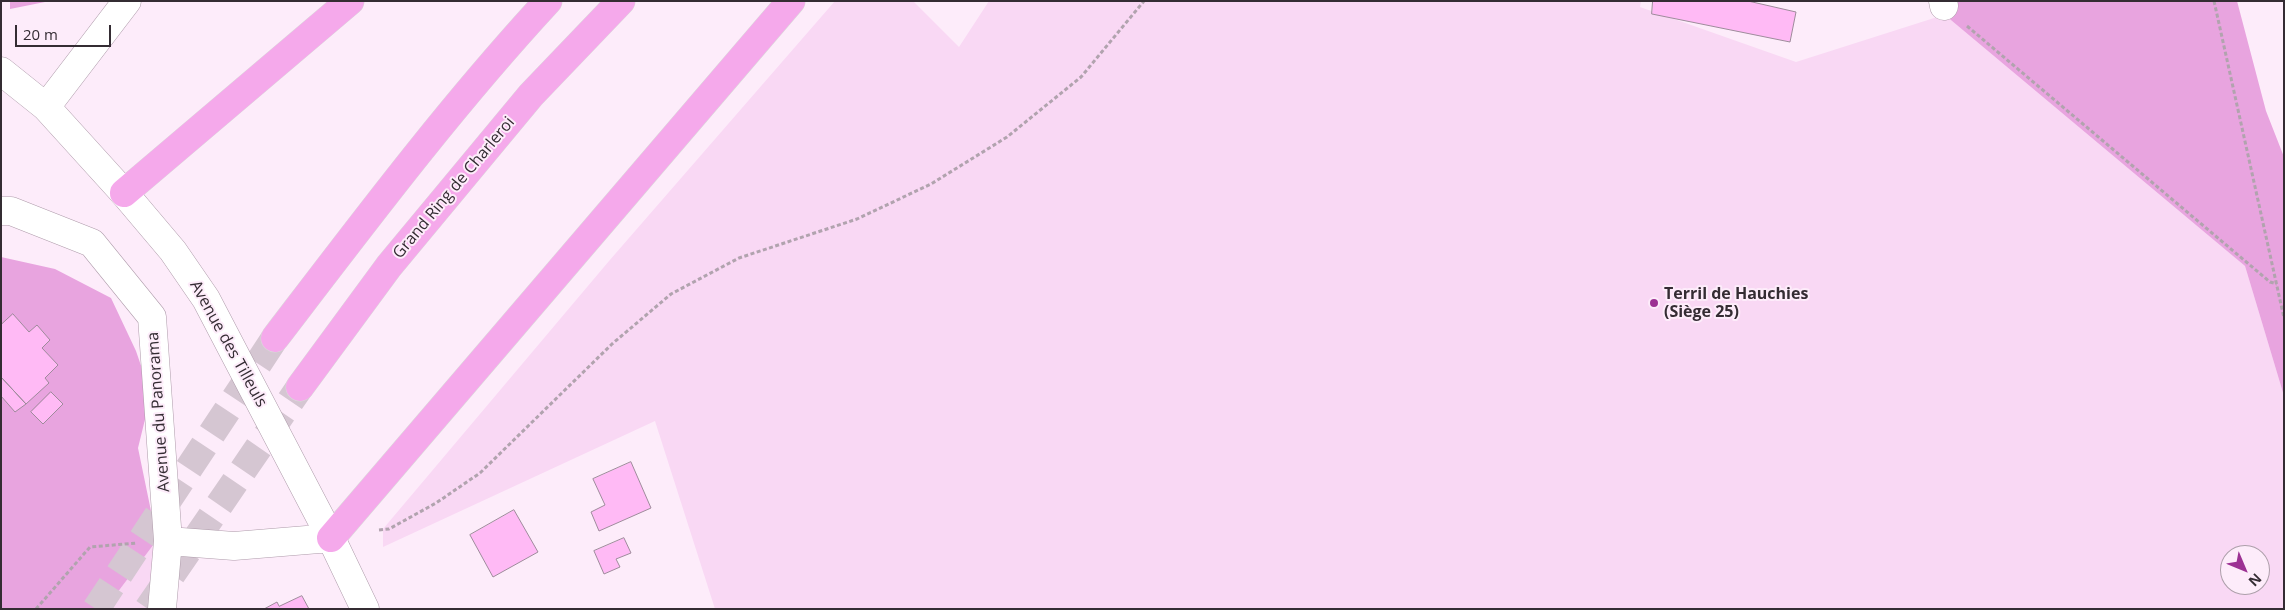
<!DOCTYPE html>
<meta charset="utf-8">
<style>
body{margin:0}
#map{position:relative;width:2285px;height:610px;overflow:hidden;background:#fdecfa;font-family:"Open Sans",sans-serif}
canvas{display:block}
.frame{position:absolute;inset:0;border:2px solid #342c33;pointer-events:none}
.north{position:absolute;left:2220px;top:545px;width:50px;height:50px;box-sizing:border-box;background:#fdecfa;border:1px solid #ad9faa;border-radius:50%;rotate:135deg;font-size:14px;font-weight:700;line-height:20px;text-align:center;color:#342c33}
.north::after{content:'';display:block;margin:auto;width:18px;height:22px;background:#9c3193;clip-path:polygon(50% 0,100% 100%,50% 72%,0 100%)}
.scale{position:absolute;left:15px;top:25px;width:96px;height:22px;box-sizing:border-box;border:2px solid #342c33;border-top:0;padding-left:6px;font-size:15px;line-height:18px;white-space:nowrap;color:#342c33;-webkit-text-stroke:4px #fdecfa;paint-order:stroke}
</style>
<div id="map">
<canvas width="2285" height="610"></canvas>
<div class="frame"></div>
<div class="north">N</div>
<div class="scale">20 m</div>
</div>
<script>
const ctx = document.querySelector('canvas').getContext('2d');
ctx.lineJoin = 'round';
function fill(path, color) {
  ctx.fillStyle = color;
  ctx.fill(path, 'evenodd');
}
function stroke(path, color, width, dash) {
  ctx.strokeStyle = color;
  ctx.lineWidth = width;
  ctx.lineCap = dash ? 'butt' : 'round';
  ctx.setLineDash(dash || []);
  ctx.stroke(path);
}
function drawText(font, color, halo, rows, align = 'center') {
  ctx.font = font + ' "Open Sans",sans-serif';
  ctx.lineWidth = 4;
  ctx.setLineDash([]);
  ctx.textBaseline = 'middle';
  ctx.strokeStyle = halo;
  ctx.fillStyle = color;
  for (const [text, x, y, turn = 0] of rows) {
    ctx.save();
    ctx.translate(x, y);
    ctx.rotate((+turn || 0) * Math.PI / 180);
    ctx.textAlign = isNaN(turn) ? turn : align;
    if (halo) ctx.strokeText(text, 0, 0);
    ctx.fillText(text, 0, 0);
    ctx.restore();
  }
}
const green = new Path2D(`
 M835,1H913L959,47L989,1H1641L1640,7L1796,62L1953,12L2245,266L2284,396V609H715L655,421L383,547V529L609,261ZM2230,555H2260V585H2230Z
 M157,540L147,609H105Z`);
const forest = new Path2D(`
 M10,1H50L10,9Z
 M1957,1H2237L2266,111L2284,157V396L2245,266L1945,15Z
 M1,257L55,269L111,298L136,351L151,395L138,448L157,540L105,609H1Z`);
const building = new Path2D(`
 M1653,1H1748L1796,12L1790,42L1652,14Z
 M13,314L29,332L37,325L50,340L42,348L58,365L45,378L49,383L26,404L1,377V325Z
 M1,377L26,404L15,412L1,396Z
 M51,392L63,404L43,424L31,412Z
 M631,462L651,508L599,531L591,512L605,505L593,479Z
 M514,510L538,552L493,577L470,535Z
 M624,538L631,553L616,559L620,567L604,574L594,551Z
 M302,596L309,609H264L277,602L279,606Z`);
const highwayTunnel = new Path2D(`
 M96,609L275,338
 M148,609L300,387`);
const path = new Path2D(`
 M2214,1L2284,318
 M1967,26L2270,282L2277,284
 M379,530L389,529L436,503L480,473L612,344L671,294L739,258L857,219L931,184L1007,137L1081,77L1144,1
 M36,609L90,547L137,543`);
const street = new Path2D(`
 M1943,1L1944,6
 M1,71L46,107L124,193L173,251L206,299L331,538L365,609
 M46,107L127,1
 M1,211H11L92,243L152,317L168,541L162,609
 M168,541L234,546L331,538`);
const highway = new Path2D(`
 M124,193L350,1
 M275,338C363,223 450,107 548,1
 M300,387L389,266L531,95L621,1
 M331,538L791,1`);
const markers = [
 [1654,303,5,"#9c3193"]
];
const streetNames = [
 ["Grand Ring de Charleroi",454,188,-50],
 ["Avenue des Tilleuls",228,344,61],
 ["Avenue du Panorama",159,412,-94]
];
const poiNames = [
 ["Terril de Hauchies",1664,294],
 ["(Siège 25)",1664,312]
];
fill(green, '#f9d8f4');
fill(forest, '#e8a4df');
fill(building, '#ffbaf5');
stroke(building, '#9e8b9b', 1);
stroke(highwayTunnel, '#d5c6d2', 28, [28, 14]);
stroke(street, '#ae9baa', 29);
stroke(highway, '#dad9da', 29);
stroke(path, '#b1a3ae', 3, [4, 2.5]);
stroke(street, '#fff', 28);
stroke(highway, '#f5a9eb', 28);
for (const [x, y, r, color] of markers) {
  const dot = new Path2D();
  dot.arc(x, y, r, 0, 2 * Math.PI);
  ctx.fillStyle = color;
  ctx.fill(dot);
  stroke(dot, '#fdecfa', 2);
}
drawText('16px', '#342c33', '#fdecfa', streetNames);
drawText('bold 16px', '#342c33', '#fdecfa', poiNames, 'left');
</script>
